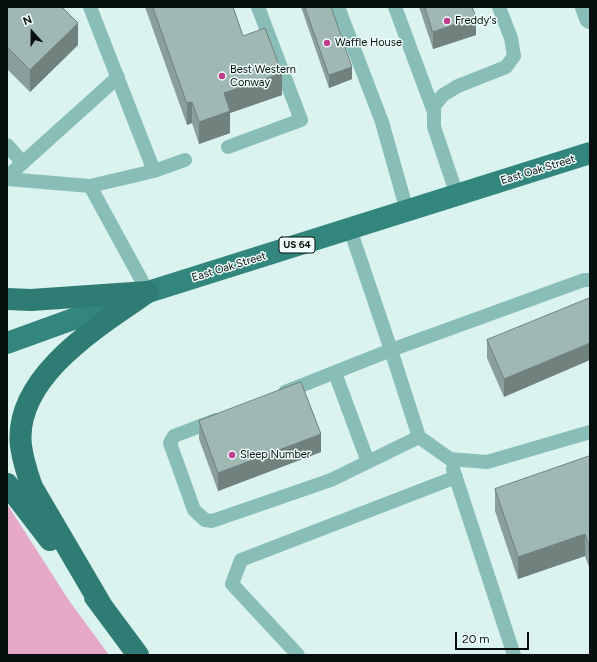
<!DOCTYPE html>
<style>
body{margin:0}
#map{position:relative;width:597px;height:662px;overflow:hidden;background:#daf3ef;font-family:Figtree,sans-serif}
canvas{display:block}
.frame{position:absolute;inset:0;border:8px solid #070f0e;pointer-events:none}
.north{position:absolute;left:12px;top:12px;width:40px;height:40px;-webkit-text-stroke:3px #effefb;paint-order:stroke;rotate:339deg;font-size:11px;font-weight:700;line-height:16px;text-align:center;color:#070f0e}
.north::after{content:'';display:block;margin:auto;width:14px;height:18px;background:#070f0e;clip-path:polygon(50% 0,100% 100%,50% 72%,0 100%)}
.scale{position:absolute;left:455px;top:632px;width:74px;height:18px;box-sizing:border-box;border:2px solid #070f0e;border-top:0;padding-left:5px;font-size:12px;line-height:14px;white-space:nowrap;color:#070f0e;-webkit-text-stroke:3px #effefb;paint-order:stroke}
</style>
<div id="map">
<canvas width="597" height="662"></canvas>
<div class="frame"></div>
<div class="north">N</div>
<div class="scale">20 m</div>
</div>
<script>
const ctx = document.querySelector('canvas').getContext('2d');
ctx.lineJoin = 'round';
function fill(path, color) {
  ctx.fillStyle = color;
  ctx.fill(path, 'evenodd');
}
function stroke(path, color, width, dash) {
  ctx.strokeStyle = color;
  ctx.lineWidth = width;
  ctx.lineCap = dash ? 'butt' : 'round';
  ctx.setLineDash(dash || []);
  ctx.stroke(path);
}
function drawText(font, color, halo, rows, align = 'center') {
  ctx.font = font + ' Figtree,sans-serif';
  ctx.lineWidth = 3;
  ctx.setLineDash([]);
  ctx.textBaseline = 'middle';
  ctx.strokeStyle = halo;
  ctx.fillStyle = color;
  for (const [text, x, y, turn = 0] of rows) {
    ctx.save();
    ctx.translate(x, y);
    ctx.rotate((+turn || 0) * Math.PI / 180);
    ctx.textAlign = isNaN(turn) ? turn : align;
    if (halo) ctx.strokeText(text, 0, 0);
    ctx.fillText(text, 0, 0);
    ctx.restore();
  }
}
const green = new Path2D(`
 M7,504L70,602L109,655H7Z`);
const service = new Path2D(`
 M90,7L154,171L90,186L148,292
 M338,7L382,122L407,211
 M395,7L434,112
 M7,145L23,163
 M228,147L301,120L258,7
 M154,171L185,160
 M7,177L118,77
 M7,179L90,186
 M457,195L434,127V106L443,95L458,86L506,67L514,56L511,38L499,7
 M590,280H584L391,350L419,437L450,459L487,462L590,432
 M335,373L368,462
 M285,392L391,350L350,229
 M216,420L174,436L170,443L194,510L205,520L212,521L331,480L419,437
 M453,469L514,655
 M298,655L232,584L241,560L456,477`);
const tertiary = new Path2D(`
 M586,7L590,18`);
const trunk = new Path2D(`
 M7,343L148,292L590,153`);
const motorway = new Path2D(`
 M7,299L31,300L147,292
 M7,484L50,540
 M95,597L138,655
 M103,608L32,487C27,473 23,460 21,446C13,377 100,325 148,292`);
const wall = new Path2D(`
 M7,7L78,45L30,92L7,69Z
 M145,7H233L243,36L282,95L230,113V133L199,144L192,123L187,125Z
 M301,7H331L352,79L329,88Z
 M419,7H472L476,35L433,49Z
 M590,298L504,397L487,358V340Z
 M199,421L321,452L218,491L199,439Z
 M590,456V570L585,556L518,579L495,511V489Z`);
const shadedWall = new Path2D(`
 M476,17V35L433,49V32Z
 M78,23V45L30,92V70Z
 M352,67V79L329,88V75Z
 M282,73V95L230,113V133L199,144V122L224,93Z
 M192,102V123L187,125V103Z
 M590,343V360L504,397V379Z
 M321,434V452L218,491V473Z
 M585,534V556L518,579V557Z`);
const building = new Path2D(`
 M7,7H62L78,23L30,70L7,47Z
 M153,7H233L243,36L265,28L282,73L224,93L230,111L199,122L192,102L187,103Z
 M305,7H331L352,67L329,75Z
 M425,7H472L476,17L433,32Z
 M590,298V343L504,379L487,340Z
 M301,382L321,434L218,473L199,421Z
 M590,456V548L585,534L518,557L495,489Z`);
const markers = [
 [447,21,4,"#bd3e8a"],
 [327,43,4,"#bd3e8a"],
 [222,76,4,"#bd3e8a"],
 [232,455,4,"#bd3e8a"]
];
const shields = [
 [297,245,36]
];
const shieldNames = [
 ["US 64",297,245]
];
const poiNames = [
 ["Freddy's",455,21],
 ["Waffle House",335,43],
 ["Best Western",230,70],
 ["Conway",230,83],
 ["Sleep Number",240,455]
];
const streetNames = [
 ["East Oak Street",538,170,-17],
 ["East Oak Street",229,267,-17]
];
fill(green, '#e5a8c7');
stroke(service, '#88beb7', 14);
stroke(tertiary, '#88beb7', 22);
stroke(trunk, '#32867e', 22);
stroke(motorway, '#2f7c74', 22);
fill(wall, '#8a9e9b');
fill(shadedWall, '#70817e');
fill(building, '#a0b8b4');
stroke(building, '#70817e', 1);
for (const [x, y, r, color] of markers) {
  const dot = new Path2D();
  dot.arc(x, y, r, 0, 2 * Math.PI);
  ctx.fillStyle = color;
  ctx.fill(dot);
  stroke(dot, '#effefb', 1.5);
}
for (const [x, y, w] of shields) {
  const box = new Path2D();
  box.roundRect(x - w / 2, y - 8, w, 16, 3);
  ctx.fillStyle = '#effefb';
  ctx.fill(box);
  stroke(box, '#070f0e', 1);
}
drawText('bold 10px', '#070f0e', null, shieldNames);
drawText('11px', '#070f0e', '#effefb', poiNames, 'left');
drawText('11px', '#070f0e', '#effefb', streetNames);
</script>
